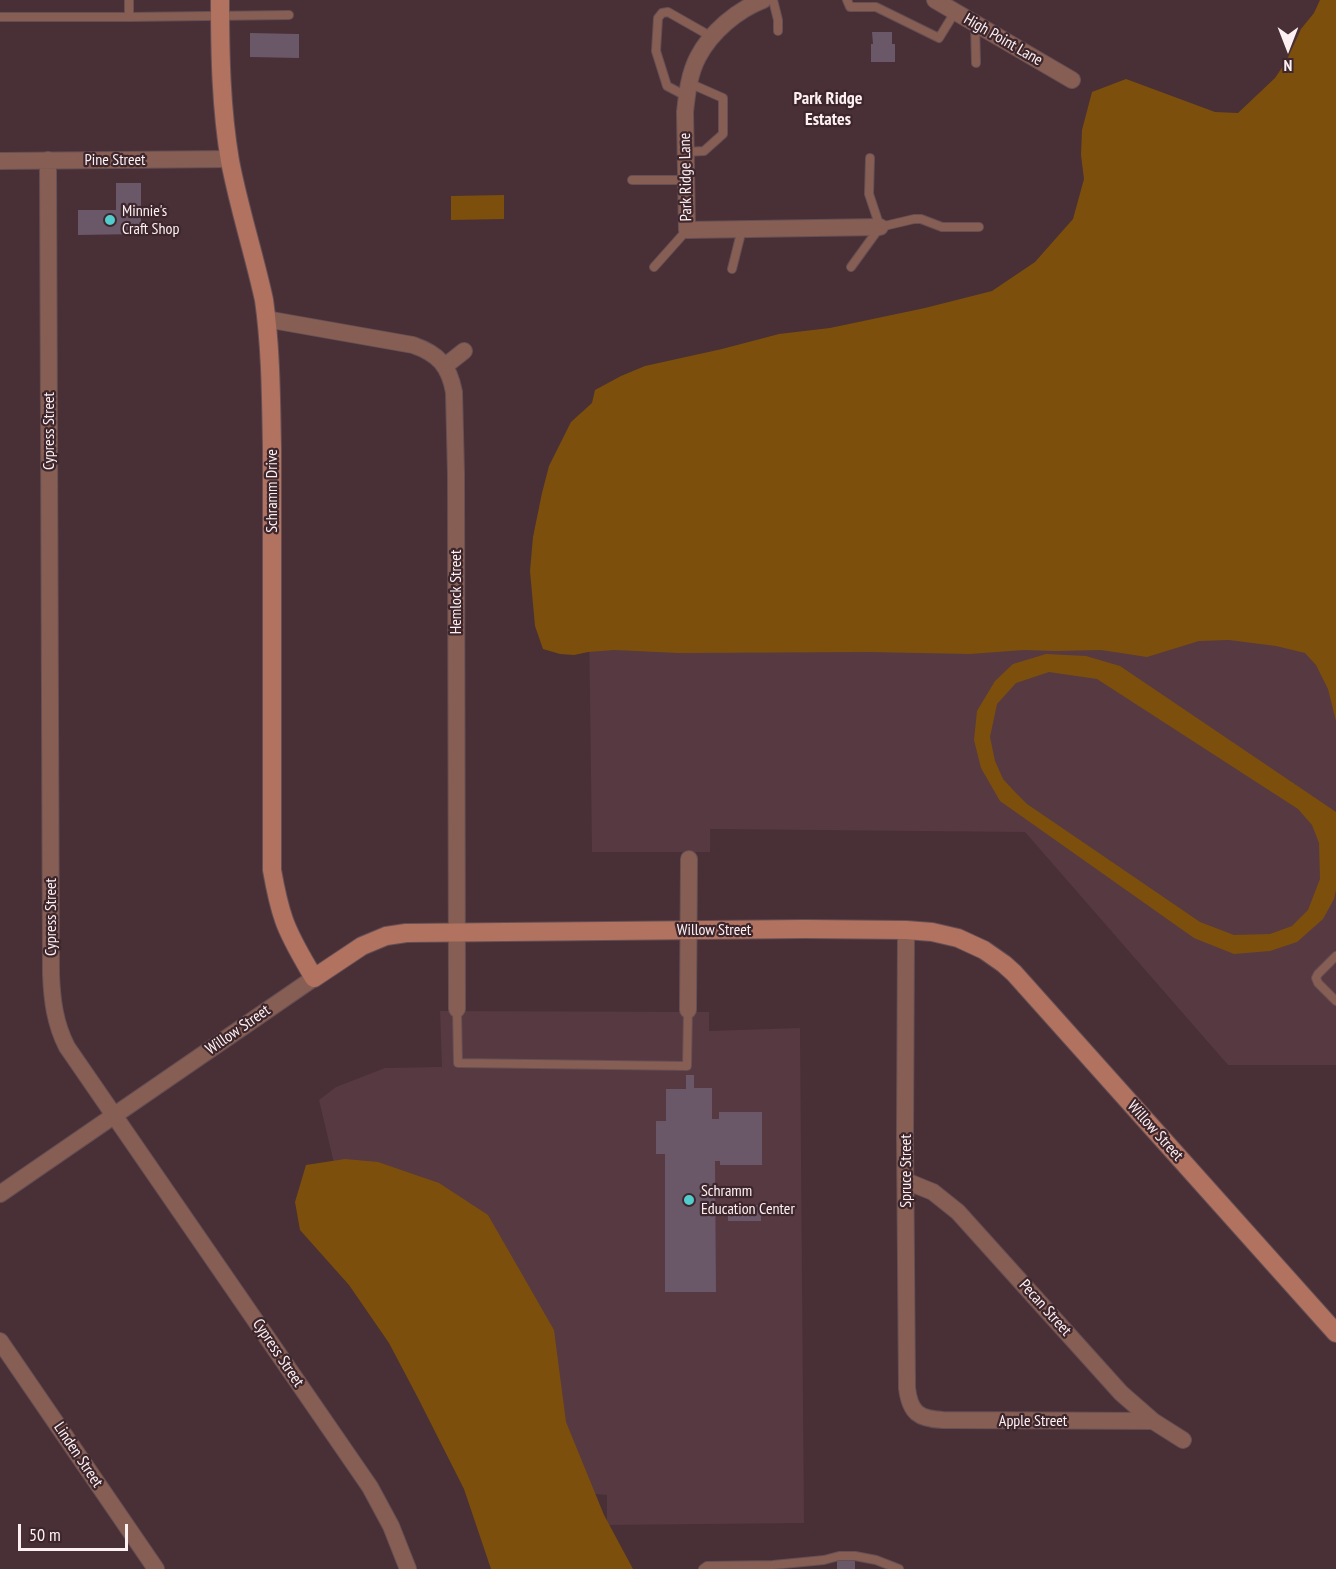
<!DOCTYPE html>
<style>
body{margin:0}
#map{position:relative;width:1336px;height:1569px;overflow:hidden;background:#483036;font-family:"PT Sans Narrow",sans-serif}
canvas{display:block}
.north{position:absolute;left:1258px;top:18px;width:60px;height:60px;-webkit-text-stroke:4px #3d262c;paint-order:stroke;rotate:180deg;font-size:16px;font-weight:700;line-height:24px;text-align:center;color:#fdf0f3}
.north::after{content:'';display:block;margin:auto;width:21px;height:27px;background:#fdf0f3;clip-path:polygon(50% 0,100% 100%,50% 72%,0 100%)}
.scale{position:absolute;left:18px;top:1524px;width:110px;height:27px;box-sizing:border-box;border:3px solid #fdf0f3;border-top:0;padding-left:8px;font-size:18px;line-height:21px;white-space:nowrap;color:#fdf0f3;-webkit-text-stroke:4px #3d262c;paint-order:stroke}
</style>
<div id="map">
<canvas width="1336" height="1569"></canvas>
<div class="north">N</div>
<div class="scale">50 m</div>
</div>
<script>
const ctx = document.querySelector('canvas').getContext('2d');
ctx.lineJoin = 'round';
function fill(path, color) {
  ctx.fillStyle = color;
  ctx.fill(path, 'evenodd');
}
function stroke(path, color, width, dash) {
  ctx.strokeStyle = color;
  ctx.lineWidth = width;
  ctx.lineCap = dash ? 'butt' : 'round';
  ctx.setLineDash(dash || []);
  ctx.stroke(path);
}
function drawText(font, color, halo, rows, align = 'center') {
  ctx.font = font + ' "PT Sans Narrow",sans-serif';
  ctx.lineWidth = 4.5;
  ctx.setLineDash([]);
  ctx.textBaseline = 'middle';
  ctx.strokeStyle = halo;
  ctx.fillStyle = color;
  for (const [text, x, y, turn = 0] of rows) {
    ctx.save();
    ctx.translate(x, y);
    ctx.rotate((+turn || 0) * Math.PI / 180);
    ctx.textAlign = isNaN(turn) ? turn : align;
    if (halo) ctx.strokeText(text, 0, 0);
    ctx.fillText(text, 0, 0);
    ctx.restore();
  }
}
const built = new Path2D(`
 M589,622H1336V1065H1228L1025,832L710,829V852H592Z
 M440,1011L709,1012V1031L800,1028L804,1523L607,1525V1495L498,1485L360,1273L319,1100L336,1087L385,1068L442,1067Z`);
const green = new Path2D(`
 M1320,0H1336V721L1328,689L1316,665L1305,653L1276,646L1229,640L1199,641L1147,657L1101,650L1055,651L1024,650L970,654L868,652L679,653L614,650L588,652L574,655L560,654L543,649L535,626L530,571L533,537L542,493L549,466L571,422L592,403L595,390L621,376L645,366L722,349L779,334L830,328L925,308L992,291L1035,262L1073,219L1084,179L1081,155L1082,130L1092,92L1126,79L1215,112L1238,113L1275,78L1286,62L1301,29L1314,13Z
 M504,195V219L451,220V196Z
 M1046,654L1086,656L1120,666L1336,812V890L1334,899L1323,919L1297,942L1270,951L1234,954L1194,938L1000,801L981,768L974,740L977,711L995,681L1013,664ZM1049,672L1097,679L1298,809L1312,825L1319,843L1320,879L1308,910L1292,926L1270,934L1234,935L1200,922L1027,804L1014,791L1003,779L995,761L990,737L997,704L1016,683Z
 M345,1159L378,1162L439,1183L488,1215L554,1330L566,1422L604,1515L633,1569H491L464,1489L418,1398L389,1343L349,1285L300,1230L295,1202L306,1165Z`);
const building = new Path2D(`
 M872,32H892V44H895V62H871V44H873Z
 M250,33L299,34V58L250,57Z
 M116,183H141V234L78,235V210H116Z
 M686,1075H694V1088H712V1119H719V1112H762V1165H720V1161H715L716,1292H665V1154H656V1121H666V1089H686Z
 M728,1205H761V1221H728Z
 M837,1560H855V1569H837Z`);
const lane = new Path2D(`
 M129,0V17L289,15
 M773,0L778,20V31
 M847,0L850,7H876L939,38L955,12
 M0,17H129
 M975,24L976,63
 M686,96L667,86L656,51L658,18L662,13L668,12L712,37
 M686,152L704,151L723,134V98L689,83
 M870,158L869,194L880,227
 M632,180H686
 M654,267L687,230
 M851,267L880,227L914,219H921L942,227H979
 M732,269L742,229
 M1336,956L1318,974L1316,978L1318,983L1336,1001
 M457,1009L458,1063L687,1066L688,1010
 M703,1569L707,1566L773,1565L824,1560L839,1556H855L876,1560L899,1569`);
const street = new Path2D(`
 M763,0C737,10 711,32 698,57C689,74 687,94 685,112L687,230L880,227
 M935,0L1072,80
 M48,160L51,974C52,1000 55,1024 67,1047L370,1487L391,1526L408,1569
 M0,161L230,159
 M266,319L413,345C439,354 449,366 454,392L456,474L457,1009
 M445,366L464,351
 M906,930L905,1138L907,1388C910,1413 919,1419 943,1420L1153,1421
 M688,1010L689,859
 M906,1181L933,1192L958,1212L1121,1393L1153,1421L1183,1440
 M0,1194L314,978
 M0,1341L156,1569`);
const secondary = new Path2D(`
 M220,0C220,54 221,108 230,161C239,208 254,254 264,300C271,349 271,399 272,448V870C275,887 278,903 284,920C291,940 303,959 314,978L362,946L386,936L406,933L805,929L906,930L932,932L958,938L984,950L1004,964L1014,973L1336,1333`);
const markers = [
 [110,220,6,"#52cdce"],
 [689,1200,6,"#52cdce"]
];
const streetNames = [
 ["High Point Lane",1003,40,30],
 ["Pine Street",115,160],
 ["Park Ridge Lane",686,177,-91],
 ["Cypress Street",49,431,-90],
 ["Schramm Drive",272,491,-90],
 ["Hemlock Street",456,592,-90],
 ["Cypress Street",51,917,-90],
 ["Willow Street",714,930],
 ["Willow Street",238,1030,-35],
 ["Willow Street",1155,1131,48],
 ["Spruce Street",906,1171,-90],
 ["Pecan Street",1045,1308,48],
 ["Cypress Street",278,1353,56],
 ["Apple Street",1033,1421],
 ["Linden Street",78,1455,56]
];
const poiNames = [
 ["Minnie's",122,211],
 ["Craft Shop",122,229],
 ["Schramm",701,1191],
 ["Education Center",701,1209]
];
const neighbourhoodNames = [
 ["Park Ridge",828,99],
 ["Estates",828,120]
];
fill(built, '#573941');
fill(green, '#7d4f0c');
fill(building, '#6a5768');
stroke(lane, '#654f54', 10);
stroke(street, '#654f54', 18);
stroke(secondary, '#654f54', 20);
stroke(lane, '#875e53', 8);
stroke(street, '#875e53', 16);
stroke(secondary, '#b17260', 18);
for (const [x, y, r, color] of markers) {
  const dot = new Path2D();
  dot.arc(x, y, r, 0, 2 * Math.PI);
  ctx.fillStyle = color;
  ctx.fill(dot);
  stroke(dot, '#3d262c', 2);
}
drawText('16px', '#fdf0f3', '#3d262c', streetNames);
drawText('16px', '#fdf0f3', '#3d262c', poiNames, 'left');
drawText('bold 18px', '#fdf0f3', '#3d262c', neighbourhoodNames);
</script>
